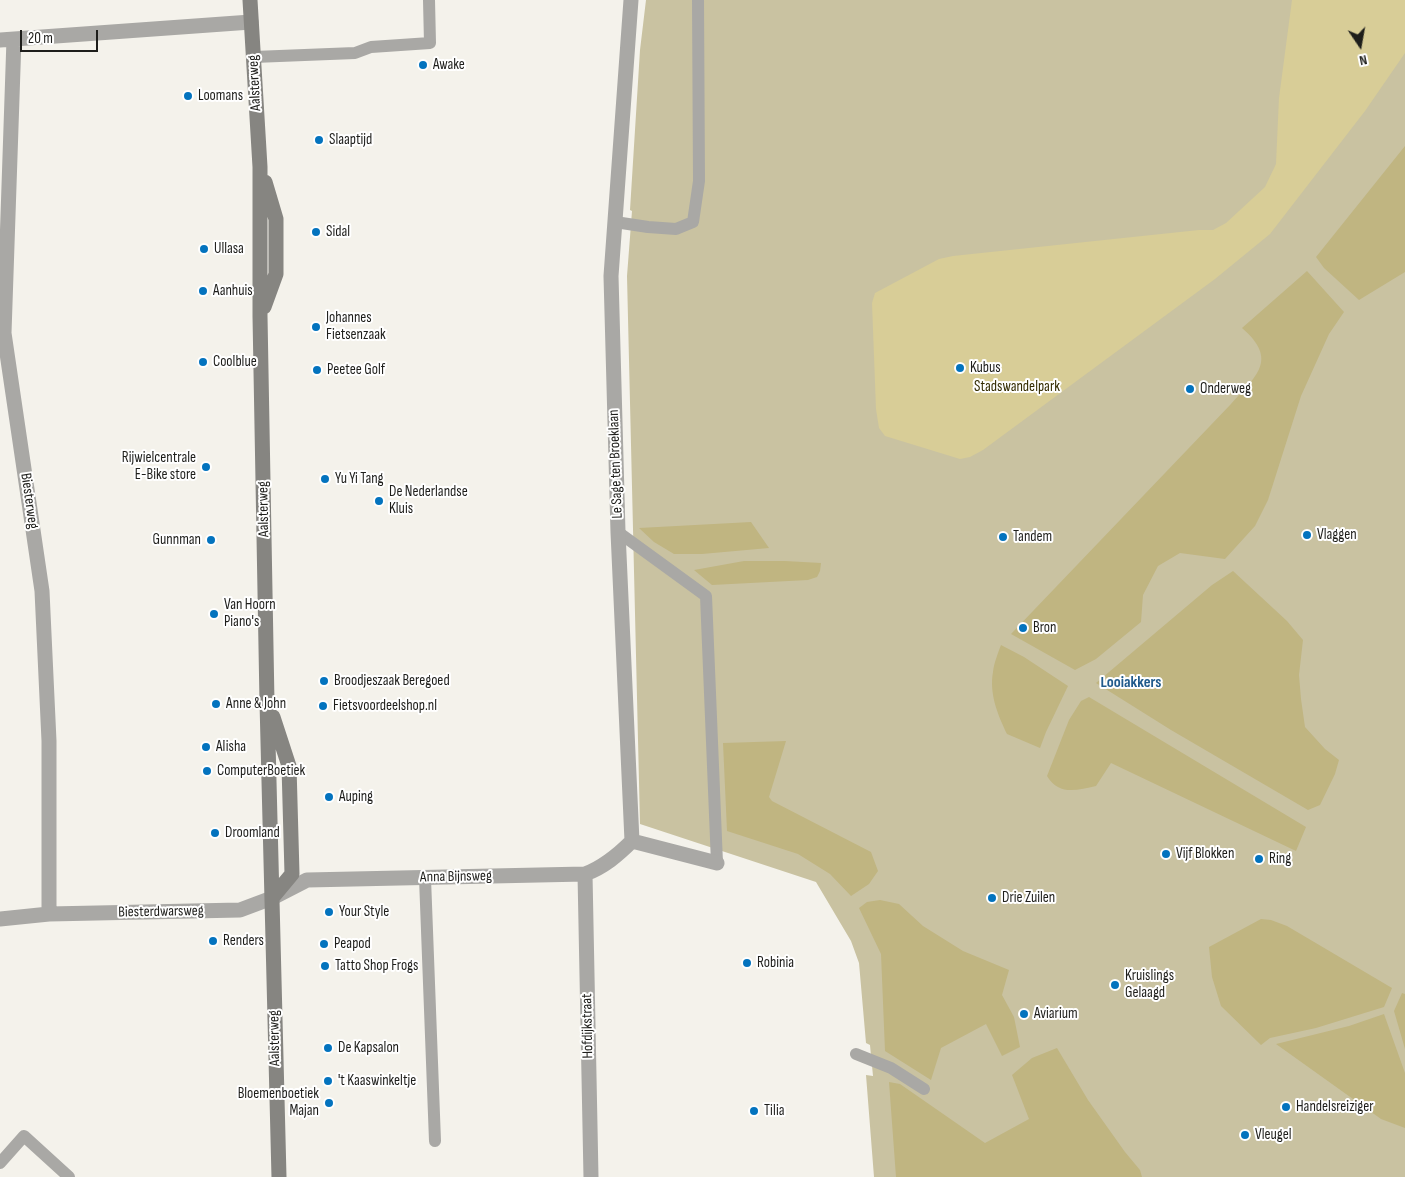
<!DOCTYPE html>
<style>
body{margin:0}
#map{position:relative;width:1405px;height:1177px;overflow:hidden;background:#f4f2eb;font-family:"Sofia Sans Condensed",sans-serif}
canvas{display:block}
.north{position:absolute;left:1335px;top:20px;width:50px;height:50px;-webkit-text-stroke:4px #fff;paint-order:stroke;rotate:168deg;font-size:14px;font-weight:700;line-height:20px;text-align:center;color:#1e1e1b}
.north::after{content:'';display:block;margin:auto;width:18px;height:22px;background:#1e1e1b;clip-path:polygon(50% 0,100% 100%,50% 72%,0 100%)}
.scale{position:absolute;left:20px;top:30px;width:78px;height:22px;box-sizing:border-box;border:2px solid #1e1e1b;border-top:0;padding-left:6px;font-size:15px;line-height:18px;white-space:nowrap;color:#1e1e1b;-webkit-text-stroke:4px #fff;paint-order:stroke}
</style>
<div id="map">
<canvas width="1405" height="1177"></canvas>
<div class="north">N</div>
<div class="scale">20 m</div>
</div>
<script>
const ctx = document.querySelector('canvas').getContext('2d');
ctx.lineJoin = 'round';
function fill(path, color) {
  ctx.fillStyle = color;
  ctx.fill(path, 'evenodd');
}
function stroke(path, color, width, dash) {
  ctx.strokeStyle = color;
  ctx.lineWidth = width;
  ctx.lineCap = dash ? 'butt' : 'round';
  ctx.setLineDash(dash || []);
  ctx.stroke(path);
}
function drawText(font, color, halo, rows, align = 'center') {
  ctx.font = font + ' "Sofia Sans Condensed",sans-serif';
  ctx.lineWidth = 4;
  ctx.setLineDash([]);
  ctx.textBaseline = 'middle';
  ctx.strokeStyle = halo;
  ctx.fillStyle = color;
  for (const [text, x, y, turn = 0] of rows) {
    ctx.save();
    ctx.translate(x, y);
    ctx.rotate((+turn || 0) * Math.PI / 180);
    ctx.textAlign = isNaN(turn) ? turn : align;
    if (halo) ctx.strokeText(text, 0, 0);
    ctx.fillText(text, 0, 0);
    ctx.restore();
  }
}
const green = new Path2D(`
 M646,0H1405V1177H874L866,1075L873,1076L870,1045L866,1043L859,963L851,941L816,882L640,824L627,276L632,211L630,210L640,50Z`);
const forest = new Path2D(`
 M1405,146V272L1359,300L1324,268L1316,257Z
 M1307,271L1344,312L1329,334L1301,396L1268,500L1255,526L1225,559L1180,553L1158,566L1143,595L1141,622L1096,659L1075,670L1011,634L1231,404C1256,376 1279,360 1242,328Z
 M751,522L769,548L702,554H674L654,542L639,528Z
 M744,561H785L821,563L820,571L817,577L808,580L712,585L694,570Z
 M1233,571L1287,621L1303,640L1299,675L1301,699L1305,727L1325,749L1339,760L1335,774L1320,805L1308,810L1171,730L1096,683L1212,585Z
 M1001,645L1024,657L1068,686L1046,732L1040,748L1007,734C998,715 989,694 993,672C994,663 998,653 1001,645Z
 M1089,697L1306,827L1296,851L1111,763L1096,786C1077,790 1059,796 1047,776L1069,720L1081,701Z
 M786,741L769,797L772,801L871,852L878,871L869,884L851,896L830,874L798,854L727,831L723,743Z
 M880,900L899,904L923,926L963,951L1009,970L1002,995L1014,1017L1020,1047L1002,1056L986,1024L941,1048L931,1080L885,1051L881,954L859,908L867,902Z
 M1261,919L1271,920L1287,926L1392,988L1384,1007L1316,1028L1270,1038L1261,1045L1221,1006L1212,977L1209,947Z
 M1402,993L1405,994V1049L1394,1011Z
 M1384,1014L1405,1073V1128L1381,1119L1276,1044L1349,1026Z
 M1057,1048L1088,1100L1125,1152L1140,1170L1142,1177H896L889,1082L900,1084L985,1143L1029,1119L1012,1075L1032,1058Z`);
const water = new Path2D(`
 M1292,0H1405V53L1365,111L1270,234L1215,279L983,450L970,457L960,459L885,436L879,428L876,409L872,303L875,293L939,259L953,256L1199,230H1213L1226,223L1265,187L1276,164L1279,98Z`);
const service = new Path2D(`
 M254,57L355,53L371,47L430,43L429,0
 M615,222L648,227L676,229L693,222L699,181L698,0
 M618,532L706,596L717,863
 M425,878L435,1141
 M856,1054L891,1068L924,1089
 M0,1163L24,1136L69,1177`);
const minor = new Path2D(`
 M631,0L611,276L618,532L632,841
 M14,39L4,333L42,591L49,741V914
 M0,40L251,22
 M632,841L717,863
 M585,874L591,1177
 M0,919L49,914L240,910L272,898L307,880L585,874C604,867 618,855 632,841`);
const secondary = new Path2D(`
 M250,0L260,167V316L267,702L279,1177
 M264,307L276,274V219L265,182
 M272,898L292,874L289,766L273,717`);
const markers = [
 [423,65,5,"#0373be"],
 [188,96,5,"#0373be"],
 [319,140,5,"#0373be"],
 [316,232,5,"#0373be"],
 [204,249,5,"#0373be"],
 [203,291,5,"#0373be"],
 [316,327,5,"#0373be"],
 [203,362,5,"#0373be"],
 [960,368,5,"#0373be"],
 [317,370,5,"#0373be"],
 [1190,389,5,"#0373be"],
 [206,467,5,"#0373be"],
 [325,479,5,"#0373be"],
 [379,501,5,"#0373be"],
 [1307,535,5,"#0373be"],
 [1003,537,5,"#0373be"],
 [211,540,5,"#0373be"],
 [214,614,5,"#0373be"],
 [1023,628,5,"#0373be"],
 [324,681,5,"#0373be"],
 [216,704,5,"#0373be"],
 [323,706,5,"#0373be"],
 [206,747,5,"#0373be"],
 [207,771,5,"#0373be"],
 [329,797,5,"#0373be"],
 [215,833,5,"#0373be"],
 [1166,854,5,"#0373be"],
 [1259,859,5,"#0373be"],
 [992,898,5,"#0373be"],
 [329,912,5,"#0373be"],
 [213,941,5,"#0373be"],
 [324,944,5,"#0373be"],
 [747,963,5,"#0373be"],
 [325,966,5,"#0373be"],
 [1115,985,5,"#0373be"],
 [1024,1014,5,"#0373be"],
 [328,1048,5,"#0373be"],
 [328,1081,5,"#0373be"],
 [329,1103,5,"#0373be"],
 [1286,1107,5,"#0373be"],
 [754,1111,5,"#0373be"],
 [1245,1135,5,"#0373be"]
];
const poiNames = [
 ["Awake",433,65],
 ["Loomans",198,96],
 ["Slaaptijd",329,140],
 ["Sidal",326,232],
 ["Ullasa",214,249],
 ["Aanhuis",213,291],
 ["Johannes",326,318],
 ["Fietsenzaak",326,335],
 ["Coolblue",213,362],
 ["Kubus",970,368],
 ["Peetee Golf",327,370],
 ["Onderweg",1200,389],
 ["Rijwielcentrale",196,458,"right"],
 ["E-Bike store",196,475,"right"],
 ["Yu Yi Tang",335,479],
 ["De Nederlandse",389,492],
 ["Kluis",389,509],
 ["Vlaggen",1317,535],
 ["Tandem",1013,537],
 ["Gunnman",201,540,"right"],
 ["Van Hoorn",224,605],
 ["Piano's",224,622],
 ["Bron",1033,628],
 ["Broodjeszaak Beregoed",334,681],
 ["Anne & John",226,704],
 ["Fietsvoordeelshop.nl",333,706],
 ["Alisha",216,747],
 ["ComputerBoetiek",217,771],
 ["Auping",339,797],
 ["Droomland",225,833],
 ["Vijf Blokken",1176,854],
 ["Ring",1269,859],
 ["Drie Zuilen",1002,898],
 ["Your Style",339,912],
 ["Renders",223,941],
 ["Peapod",334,944],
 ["Robinia",757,963],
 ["Tatto Shop Frogs",335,966],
 ["Kruislings",1125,976],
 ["Gelaagd",1125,993],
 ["Aviarium",1034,1014],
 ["De Kapsalon",338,1048],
 ["'t Kaaswinkeltje",338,1081],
 ["Bloemenboetiek",319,1094,"right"],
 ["Majan",319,1111,"right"],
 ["Handelsreiziger",1296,1107],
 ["Tilia",764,1111],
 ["Vleugel",1255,1135]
];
const streetNames = [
 ["Aalsterweg",255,83,-93],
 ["Le Sage ten Broeklaan",616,464,-92],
 ["Biesterweg",29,501,82],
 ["Aalsterweg",264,509,-91],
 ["Anna Bijnsweg",456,877,-1],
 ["Biesterdwarsweg",161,912,-1],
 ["Hofdijkstraat",588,1026,-91],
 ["Aalsterweg",275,1038,-91]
];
const parkNames = [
 ["Stadswandelpark",1017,387]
];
const neighbourhoodNames = [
 ["Looiakkers",1131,683]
];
fill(green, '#c9c2a1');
fill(forest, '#c0b581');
fill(water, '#d8cd97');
stroke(service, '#a9a8a5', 12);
stroke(minor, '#a9a8a5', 15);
stroke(secondary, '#868581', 15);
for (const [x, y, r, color] of markers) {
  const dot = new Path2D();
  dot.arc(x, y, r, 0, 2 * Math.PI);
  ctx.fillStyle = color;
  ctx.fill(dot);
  stroke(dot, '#fff', 2);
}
drawText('15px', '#1e1e1b', '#fff', poiNames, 'left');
drawText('15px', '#1e1e1b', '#fff', streetNames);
drawText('15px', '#332b00', '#fff', parkNames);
drawText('bold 16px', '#215b8c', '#fff', neighbourhoodNames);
</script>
